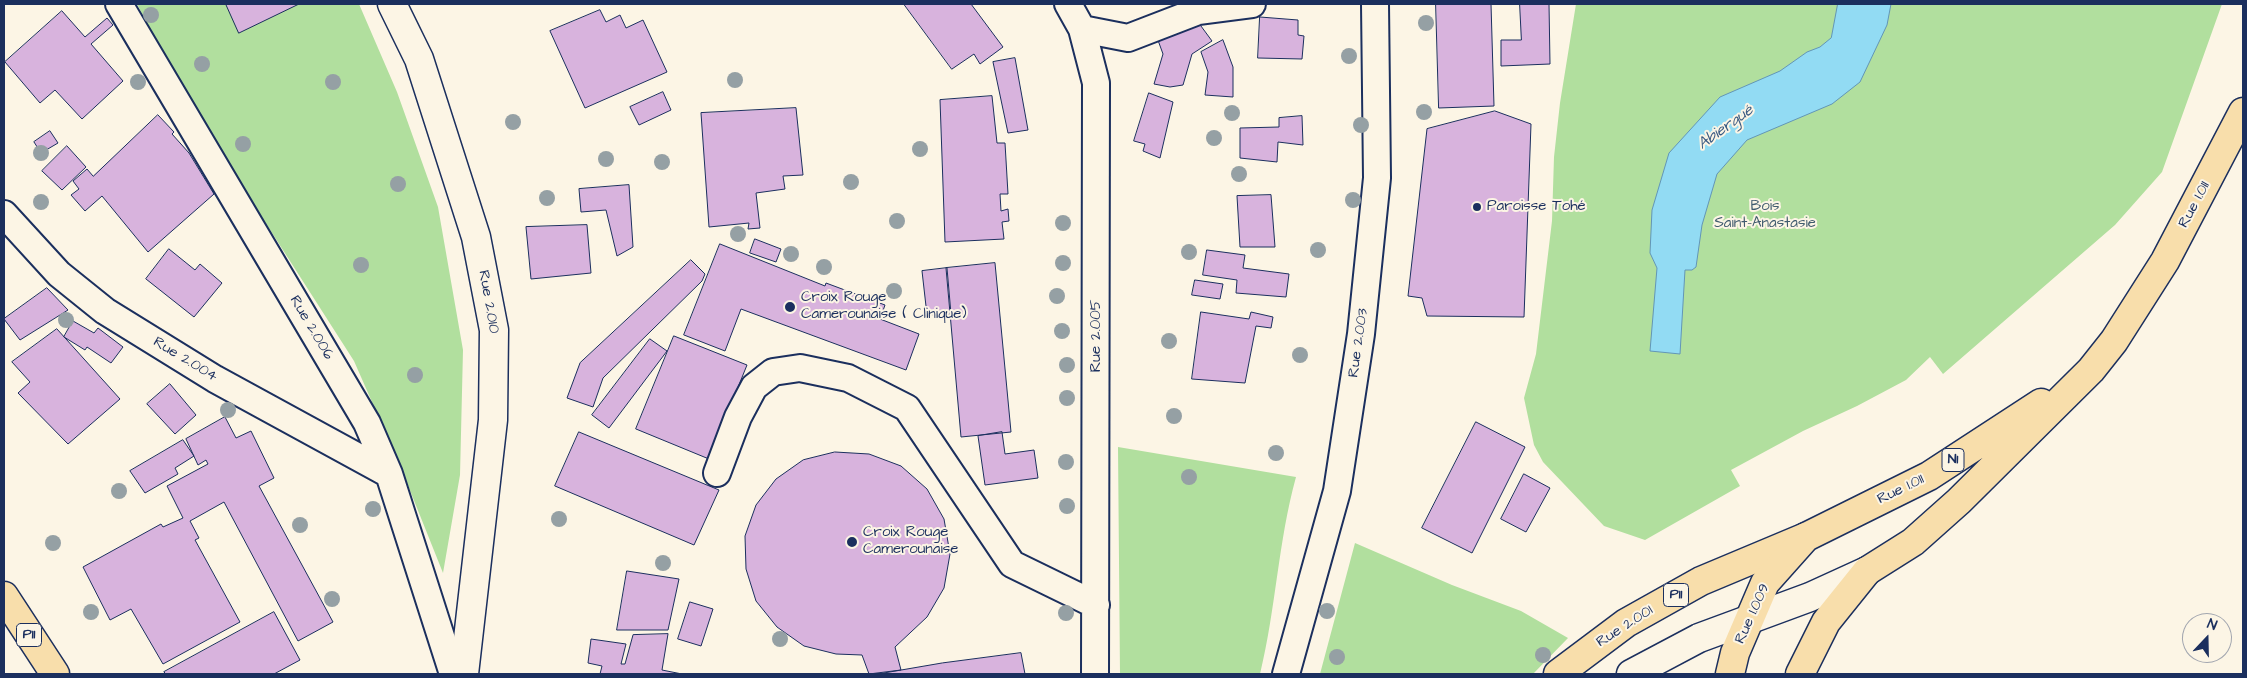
<!DOCTYPE html>
<meta charset="utf-8">
<style>
body{margin:0}
#map{position:relative;width:2247px;height:678px;overflow:hidden;background:#fcf5e5;font-family:"Architects Daughter",sans-serif}
canvas{display:block}
.frame{position:absolute;inset:0;border:5px solid #1b2f5e;pointer-events:none}
.north{position:absolute;left:2182px;top:613px;width:50px;height:50px;box-sizing:border-box;background:#fcf5e5;border:1px solid #a2a6af;border-radius:50%;rotate:21deg;font-size:14px;font-weight:700;line-height:20px;text-align:center;color:#1b2f5e}
.north::after{content:'';display:block;margin:auto;width:18px;height:22px;background:#1b2f5e;clip-path:polygon(50% 0,100% 100%,50% 72%,0 100%)}
</style>
<div id="map">
<canvas width="2247" height="678"></canvas>
<div class="frame"></div>
<div class="north">N</div>
</div>
<script>
const ctx = document.querySelector('canvas').getContext('2d');
ctx.lineJoin = 'round';
function fill(path, color) {
  ctx.fillStyle = color;
  ctx.fill(path, 'evenodd');
}
function stroke(path, color, width, dash) {
  ctx.strokeStyle = color;
  ctx.lineWidth = width;
  ctx.lineCap = dash ? 'butt' : 'round';
  ctx.setLineDash(dash || []);
  ctx.stroke(path);
}
function drawText(font, color, halo, rows, align = 'center') {
  ctx.font = font + ' "Architects Daughter",sans-serif';
  ctx.lineWidth = 4;
  ctx.setLineDash([]);
  ctx.textBaseline = 'middle';
  ctx.strokeStyle = halo;
  ctx.fillStyle = color;
  for (const [text, x, y, turn = 0] of rows) {
    ctx.save();
    ctx.translate(x, y);
    ctx.rotate((+turn || 0) * Math.PI / 180);
    ctx.textAlign = isNaN(turn) ? turn : align;
    if (halo) ctx.strokeText(text, 0, 0);
    ctx.fillText(text, 0, 0);
    ctx.restore();
  }
}
const green = new Path2D(`
 M137,4H359L397,92L438,207L463,350L460,475L443,573L401,468L354,361L233,172L172,71Z
 M1576,4H2222L2162,172L2115,225L1943,374L1930,357L1906,380L1857,406L1803,431L1731,470L1740,486L1645,540L1604,526L1543,462L1534,445L1524,398L1536,354L1552,221L1554,157L1560,103Z
 M1118,447L1296,477C1278,542 1276,609 1260,674H1120Z
 M1355,543L1452,585L1521,611L1568,638L1533,674H1320Z`);
const water = new Path2D(`
 M1838,4H1891L1887,25L1860,82L1832,104L1747,140L1717,174L1702,225L1696,267L1692,270H1685L1680,354L1650,351L1657,268L1650,253L1652,210L1669,153L1720,97L1780,71L1807,52L1820,47L1831,38Z`);
const building = new Path2D(`
 M226,4H299L239,33Z
 M904,4H971L1003,47L980,64L974,54L952,69Z
 M1436,4H1491L1494,106L1439,108Z
 M1520,4H1549L1550,64L1501,66V40H1521Z
 M600,10L606,22L620,15L626,28L643,20L667,72L585,108L550,31Z
 M62,11L85,37L107,18L113,25L91,44L123,81L82,119L55,90L40,103L5,62Z
 M1260,17L1298,20V35L1304,36L1302,59L1258,58Z
 M1198,22L1212,41L1192,54L1183,85L1170,87L1154,84L1163,54L1155,32Z
 M1223,40L1233,67V97L1205,95L1208,72L1201,52Z
 M1015,58L1028,130L1008,133L993,62Z
 M663,92L671,110L639,125L630,107Z
 M1149,93L1173,102L1160,158L1143,151L1145,144L1134,141Z
 M992,96L997,143H1005L1008,194H1000L1001,211L1008,209L1009,221L1002,222L1004,239L945,242L940,100Z
 M796,108L803,175L783,176L785,189L756,193L760,228L748,229L749,223L709,227L701,113Z
 M1495,111L1531,124L1524,317L1427,316L1422,298L1408,296L1427,129Z
 M158,115L174,132L172,134L189,153L214,194L148,252L102,196L85,211L71,195L79,189L73,181L87,169L93,176Z
 M1302,116L1303,145L1278,142L1277,162L1240,158V128L1279,127V118Z
 M50,131L58,143L41,153L34,142Z
 M67,146L86,167L62,190L42,171Z
 M629,185L633,247L617,256L606,210L581,212L579,189Z
 M1271,195L1275,247H1240L1237,196Z
 M587,225L591,273L531,279L526,227Z
 M755,239L781,249L776,262L750,253Z
 M720,244L825,286L826,283L885,305L880,319L919,334L906,370L741,309L725,351L684,335Z
 M169,249L195,270L200,264L222,283L194,317L146,279Z
 M1207,250L1245,255L1243,268L1289,274L1286,297L1236,293L1237,280L1203,275Z
 M691,260L705,274L702,281L603,378L593,407L567,398L580,363Z
 M995,263L1011,432L961,437L946,268Z
 M947,268L951,314L927,315L922,271Z
 M1195,280L1223,284L1220,299L1192,295Z
 M47,288L68,310L20,340L4,319Z
 M1201,312L1249,319L1251,312L1273,317L1271,328L1256,326L1245,383L1192,379Z
 M73,321L94,333L98,328L123,347L111,363L87,347L85,350L64,337Z
 M57,329L120,399L68,444L18,393L30,382L12,362Z
 M674,336L747,365L709,459L636,429Z
 M650,339L667,351L609,428L592,415Z
 M170,384L196,415L175,434L147,404Z
 M225,417L236,438L251,431L274,478L259,486L333,622L298,641L224,502L190,521L199,538L195,540L240,622L163,664L131,609L110,620L83,567L161,524L163,527L183,518L167,486L208,464L206,460L198,465L186,439Z
 M1476,422L1525,447L1472,553L1422,528Z
 M579,432L719,490L694,545L555,486Z
 M1002,432L1005,454L1034,450L1038,478L985,485L978,436Z
 M183,440L194,456L175,468L178,474L145,493L130,471Z
 M835,452L869,454L901,466L927,489L944,519L950,554L944,588L927,617L895,647L901,670L869,674L862,655L836,654L804,646L777,627L756,601L746,569L745,536L756,505L776,479L803,460Z
 M1524,474L1550,488L1526,532L1501,519Z
 M627,571L679,579L668,630H617Z
 M690,602L713,609L701,646L678,639Z
 M274,612L300,660L274,674H166L164,672Z
 M668,634L662,670L682,674H600L602,666L588,663L591,639L626,644L621,664H625L633,635Z
 M1021,653L1025,674H878L942,663Z`);
const street = new Path2D(`
 M119,4L367,423L389,474L453,674
 M1068,4L1082,29L1096,83L1095,674
 M1082,29L1128,38L1198,11L1252,4
 M4,214L59,274L105,311L215,379L389,474
 M717,473L738,417L754,387L773,372L800,368L848,378L907,408L1012,564L1096,605
 M1286,674L1337,491L1361,334L1377,178L1375,4`);
const secondary = new Path2D(`
 M392,4L419,59L476,237L494,330L493,420L464,674
 M1631,674L1699,638L1810,597L1867,571`);
const primary = new Path2D(`
 M4,596L55,674
 M1558,674L1626,623L1701,581L1806,537`);
const highway = new Path2D(`
 M1730,674L1735,653L1765,583L1806,537L1929,476L2041,403
 M1800,674L1826,622L1867,571L1913,542L1959,501L2091,370L2114,341L2165,261L2243,112`);
const trees = [
 [151,15],
 [1426,23],
 [1349,56],
 [202,64],
 [735,80],
 [138,82],
 [333,82],
 [1424,112],
 [1232,113],
 [513,122],
 [1361,125],
 [1214,138],
 [243,144],
 [920,149],
 [41,153],
 [606,159],
 [662,162],
 [1239,174],
 [851,182],
 [398,184],
 [547,198],
 [1353,200],
 [41,202],
 [897,221],
 [1063,223],
 [738,234],
 [1318,250],
 [1189,252],
 [791,254],
 [1063,263],
 [361,265],
 [824,267],
 [894,291],
 [1057,296],
 [66,320],
 [1062,331],
 [1169,341],
 [1300,355],
 [1067,365],
 [415,375],
 [1067,398],
 [228,410],
 [1174,416],
 [1276,453],
 [1066,462],
 [1189,477],
 [119,491],
 [1067,506],
 [373,509],
 [559,519],
 [300,525],
 [53,543],
 [663,563],
 [332,599],
 [1327,611],
 [91,612],
 [1066,613],
 [780,639],
 [1543,655],
 [1337,657]
];
const markers = [
 [1477,207,5,"#1b2f5e"],
 [790,307,6,"#1b2f5e"],
 [852,542,6,"#1b2f5e"]
];
const shields = [
 [1953,460,22],
 [1676,595,25],
 [29,635,25]
];
const shieldNames = [
 ["N1",1953,460],
 ["P11",1676,595],
 ["P11",29,635]
];
const streetNames = [
 ["Rue 1.011",2195,205,-62],
 ["Rue 2.010",488,302,80],
 ["Rue 2.006",311,328,59],
 ["Rue 2.005",1097,336,-90],
 ["Rue 2.003",1359,343,-82],
 ["Rue 2.004",185,360,31],
 ["Rue 1.011",1901,490,-26],
 ["Rue 1.009",1753,614,-66],
 ["Rue 2.001",1625,627,-33]
];
const poiNames = [
 ["Paroisse Tohé",1487,207],
 ["Croix Rouge",801,298],
 ["Camerounaise ( Clinique)",801,315],
 ["Croix Rouge",863,533],
 ["Camerounaise",863,550]
];
const parkNames = [
 ["Bois",1765,207],
 ["Saint-Anastasie",1765,224]
];
const waterNames = [
 ["Abiergué",1726,128,-36]
];
fill(green, '#b1df9e');
fill(water, '#92dbf3');
stroke(water, '#6296b7', 1);
fill(building, '#d8b3dd');
stroke(building, '#1b2f5e', 1);
stroke(street, '#1b2f5e', 30);
stroke(secondary, '#1b2f5e', 31);
stroke(primary, '#1b2f5e', 31);
stroke(highway, '#1b2f5e', 31);
stroke(street, '#fcf5e5', 26);
stroke(secondary, '#fcf5e5', 28);
stroke(primary, '#f8deab', 28);
stroke(highway, '#f8deab', 28);
ctx.fillStyle = '#95a0a4';
for (const [x, y] of trees) {
  ctx.beginPath();
  ctx.arc(x, y, 8, 0, 2 * Math.PI);
  ctx.fill();
}
for (const [x, y, r, color] of markers) {
  const dot = new Path2D();
  dot.arc(x, y, r, 0, 2 * Math.PI);
  ctx.fillStyle = color;
  ctx.fill(dot);
  stroke(dot, '#fcf5e5', 2);
}
for (const [x, y, w] of shields) {
  const box = new Path2D();
  box.roundRect(x - w / 2, y - 11.5, w, 23, 4);
  ctx.fillStyle = '#fcf5e5';
  ctx.fill(box);
  stroke(box, '#1b2f5e', 1);
}
drawText('bold 14px', '#1b2f5e', null, shieldNames);
drawText('15px', '#1b2f5e', '#fcf5e5', streetNames);
drawText('15px', '#1b2f5e', '#fcf5e5', poiNames, 'left');
drawText('15px', '#405b6e', '#fcf5e5', parkNames);
drawText('italic 16px', '#395a83', '#fcf5e5', waterNames);
</script>
